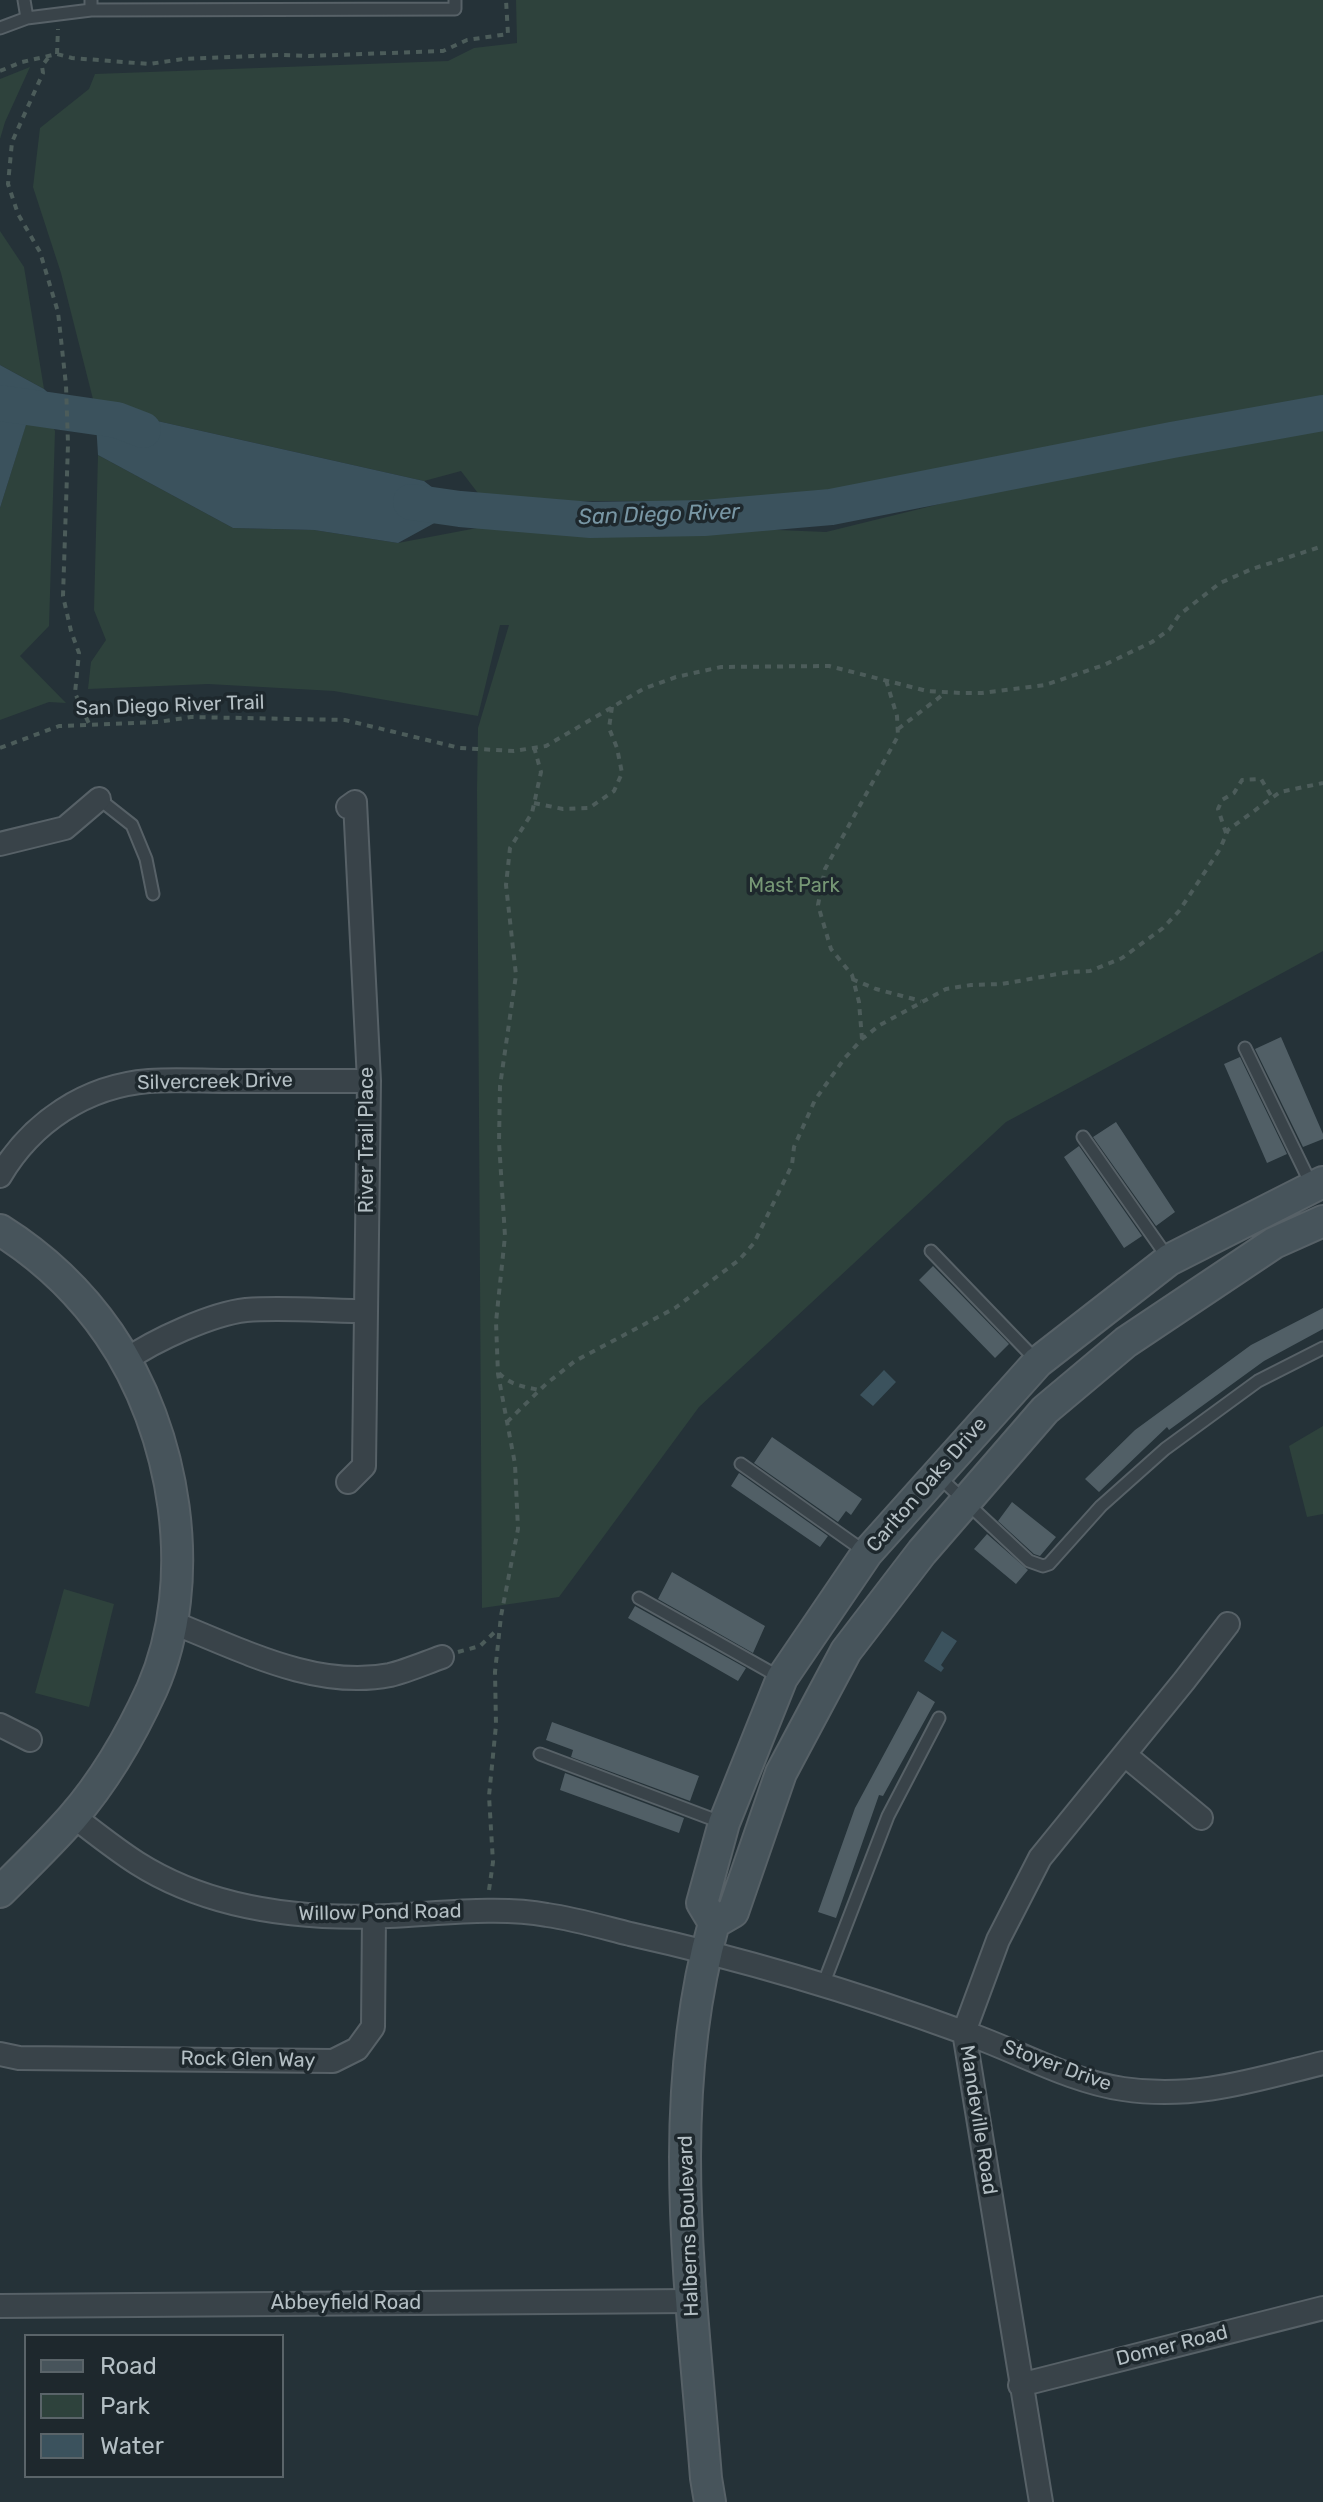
<!DOCTYPE html>
<style>
body{margin:0}
#map{position:relative;width:1323px;height:2502px;overflow:hidden;background:#253238;font-family:Rubik,sans-serif}
canvas{display:block}
.legend{position:absolute;left:24px;top:2334px;width:260px;height:144px;box-sizing:border-box;background:#1e282d;border:2px solid #5a6469;margin:0;padding:10px 14px;list-style:none;font-size:24px;color:#b4bfc4}
.legend li{display:flex;align-items:center;gap:16px;height:40px}
.legend b{width:40px;border:2px solid #5a6469}
</style>
<div id="map">
<canvas width="1323" height="2502"></canvas>
<ul class="legend">
<li><b style="height:10px;background:#47545b"></b>Road</li>
<li><b style="height:22px;background:#2e423c"></b>Park</li>
<li><b style="height:22px;background:#3b525d"></b>Water</li>
</ul>
</div>
<script>
const ctx = document.querySelector('canvas').getContext('2d');
ctx.lineJoin = 'round';
function fill(path, color) {
  ctx.fillStyle = color;
  ctx.fill(path, 'evenodd');
}
function stroke(path, color, width, dash) {
  ctx.strokeStyle = color;
  ctx.lineWidth = width;
  ctx.lineCap = dash ? 'butt' : 'round';
  ctx.setLineDash(dash || []);
  ctx.stroke(path);
}
function drawText(font, color, halo, rows, align = 'center') {
  ctx.font = font + ' Rubik,sans-serif';
  ctx.lineWidth = 7;
  ctx.setLineDash([]);
  ctx.textBaseline = 'middle';
  ctx.strokeStyle = halo;
  ctx.fillStyle = color;
  for (const [text, x, y, turn = 0] of rows) {
    ctx.save();
    ctx.translate(x, y);
    ctx.rotate((+turn || 0) * Math.PI / 180);
    ctx.textAlign = isNaN(turn) ? turn : align;
    if (halo) ctx.strokeText(text, 0, 0);
    ctx.fillText(text, 0, 0);
    ctx.restore();
  }
}
const green = new Path2D(`
 M516,0H1323V400L824,495L698,501H484L461,471L424,481L95,407L61,273L33,187L40,128L89,89L95,74L448,61L474,48L517,43Z
 M30,67L5,122L0,139V79Z
 M0,231L24,267L44,389L0,365Z
 M47,415L55,431L49,626L20,656L66,703L49,702L0,720V508L26,424Z
 M1323,424V951L1006,1122L699,1407L559,1597L482,1608L477,790L478,728L509,625H500L478,716L334,691L208,684L88,689L91,662L106,640L94,610L98,455L233,528L314,530L398,543L498,524L707,527L826,532L1167,448Z
 M1323,1426V1514L1307,1517L1289,1446Z
 M64,1589L114,1604L89,1707L35,1693Z`);
const water = new Path2D(`
 M0,365L44,389L60,404L47,415L26,425L0,508Z
 M95,407L424,481L460,509L398,543L314,530L233,528L98,455Z
 M884,1370L896,1382L873,1406L860,1395Z
 M942,1631L957,1641L941,1665L944,1668L941,1672L924,1661Z`);
const river = new Path2D(`
 M0,403L117,420L143,430
 M411,502L460,509L591,520L704,518L831,507L1172,440L1323,413`);
const building = new Path2D(`
 M1281,1037L1323,1134V1139L1303,1147L1255,1049Z
 M1240,1057L1287,1154L1267,1163L1224,1064Z
 M1116,1122L1175,1212L1156,1226L1093,1137Z
 M1079,1146L1142,1236L1124,1248L1064,1157Z
 M933,1266L1009,1344L995,1358L919,1280Z
 M1323,1308V1329L1264,1361L1169,1430L1167,1427L1099,1492L1085,1479L1135,1430L1251,1345Z
 M772,1437L862,1499L851,1515L846,1511L838,1522L754,1463Z
 M739,1473L828,1536L820,1547L731,1486Z
 M1012,1502L1056,1537L1040,1556L1034,1554L998,1521Z
 M987,1534L1028,1570L1016,1584L974,1549Z
 M672,1572L765,1626L753,1653L658,1599Z
 M635,1606L746,1668L738,1681L628,1618Z
 M918,1691L935,1702L883,1796L879,1795L836,1918L818,1912L855,1808Z
 M552,1722L699,1776L690,1801L571,1757L573,1750L546,1740Z
 M565,1773L684,1818L679,1833L560,1790Z`);
const path = new Path2D(`
 M57,54L58,29
 M48,58L42,66L43,73L12,142L8,184L18,214L40,252L58,312L66,385L68,444L63,596L71,631L79,653L75,693L90,726
 M0,71L22,62L57,54L72,58L149,64L183,59L281,55L309,56L443,51L467,40L508,34L506,0
 M898,729L945,693
 M0,748L59,726L158,722L191,717L345,720L460,748L514,751L546,746L643,689L676,677L721,667L829,666L927,691L961,693H982L1045,685L1104,665L1152,642L1169,630L1179,615L1220,583L1252,569L1323,546
 M534,803L563,809L589,808L614,791L622,773L617,748L609,728L612,707
 M1226,833L1218,809L1222,800L1234,793L1242,780L1261,779L1272,797
 M852,979L876,989L921,1001
 M862,1039L859,1002L852,975L831,949L818,905L825,869L898,736L897,716L886,680
 M499,1373C510,1385 524,1387 540,1390
 M507,1422L546,1384L575,1361L675,1308L739,1260L754,1243L792,1165L794,1147L815,1100L844,1059L862,1039L880,1025L946,989L971,985L1002,984L1069,972L1090,971L1122,958L1163,928L1179,911L1220,849L1228,830L1280,792L1323,783
 M458,1652L480,1646L498,1629
 M489,1890L493,1862L489,1796L496,1725L495,1672L501,1616L518,1529L515,1464L498,1374L496,1322L505,1236L499,1142L500,1086L516,975L506,885L510,848L532,813L541,772L534,747`);
const lane = new Path2D(`
 M24,0L27,18
 M91,0V10L455,9V0
 M0,28L27,18L91,10
 M99,799L132,825L146,859L153,894
 M1245,1048L1311,1184
 M1083,1137L1168,1258
 M931,1251L1036,1360
 M741,1464L864,1551
 M937,1475L1029,1561L1043,1566L1049,1564L1101,1506L1165,1449L1258,1381L1323,1348
 M639,1598L781,1678
 M540,1754L723,1823
 M823,1985L888,1816L939,1718`);
const street = new Path2D(`
 M0,844L65,828L99,799
 M0,1176C32,1122 86,1086 149,1081C175,1079 202,1081 228,1081C275,1081 322,1081 369,1081
 M126,1360C155,1340 211,1314 246,1310C283,1307 327,1311 365,1311
 M348,1482L364,1466L369,1081L355,802L348,807
 M171,1622C238,1648 315,1690 390,1675C407,1671 425,1663 442,1657
 M0,1725L30,1740
 M1125,1755L1201,1818
 M73,1816C94,1832 115,1849 137,1863C211,1910 303,1920 389,1916C438,1914 499,1906 547,1915C575,1919 602,1927 630,1934C743,1959 854,1992 963,2032C1016,2050 1068,2081 1123,2089C1195,2100 1254,2080 1323,2063
 M0,2054L19,2058L333,2061L357,2049L373,2027L374,1917
 M0,2306L691,2301
 M1020,2385L1323,2308
 M1041,2502L964,2032L998,1940L1040,1858L1184,1681L1228,1624`);
const secondary = new Path2D(`
 M0,1230C43,1257 80,1292 109,1334C176,1431 200,1580 152,1689C131,1735 105,1780 72,1818C49,1844 24,1868 0,1892
 M714,1923L702,1903L724,1823L782,1678L867,1553L1038,1362L1169,1260L1323,1182
 M710,2502L706,2478C692,2294 663,2105 714,1923L733,1912L781,1773L846,1651L922,1552L1045,1410L1126,1342L1274,1243L1323,1221`);
const streetNames = [
 ["San Diego River Trail",170,706,-2],
 ["Silvercreek Drive",215,1082,-1],
 ["River Trail Place",367,1140,-90],
 ["Carlton Oaks Drive",927,1485,-49],
 ["Willow Pond Road",380,1913,-1],
 ["Rock Glen Way",248,2060,1],
 ["Stoyer Drive",1057,2066,20],
 ["Mandeville Road",978,2120,81],
 ["Halberns Boulevard",689,2226,-92],
 ["Abbeyfield Road",346,2303],
 ["Domer Road",1172,2346,-14]
];
const parkNames = [
 ["Mast Park",794,886]
];
const waterNames = [
 ["San Diego River",659,515,-2]
];
fill(green, '#2e423c');
fill(water, '#3b525d');
stroke(river, '#3b525d', 36);
fill(building, '#515f66');
stroke(lane, '#576167', 15);
stroke(street, '#576167', 26);
stroke(secondary, '#576167', 34);
stroke(path, '#4c5c5a', 4, [6, 6]);
stroke(lane, '#394349', 11);
stroke(street, '#394349', 22);
stroke(secondary, '#47545b', 30);
drawText('20px', '#b4bfc4', '#1e282d', streetNames);
drawText('20px', '#769775', '#1e282d', parkNames);
drawText('italic 22px', '#7896a4', '#1e282d', waterNames);
</script>
